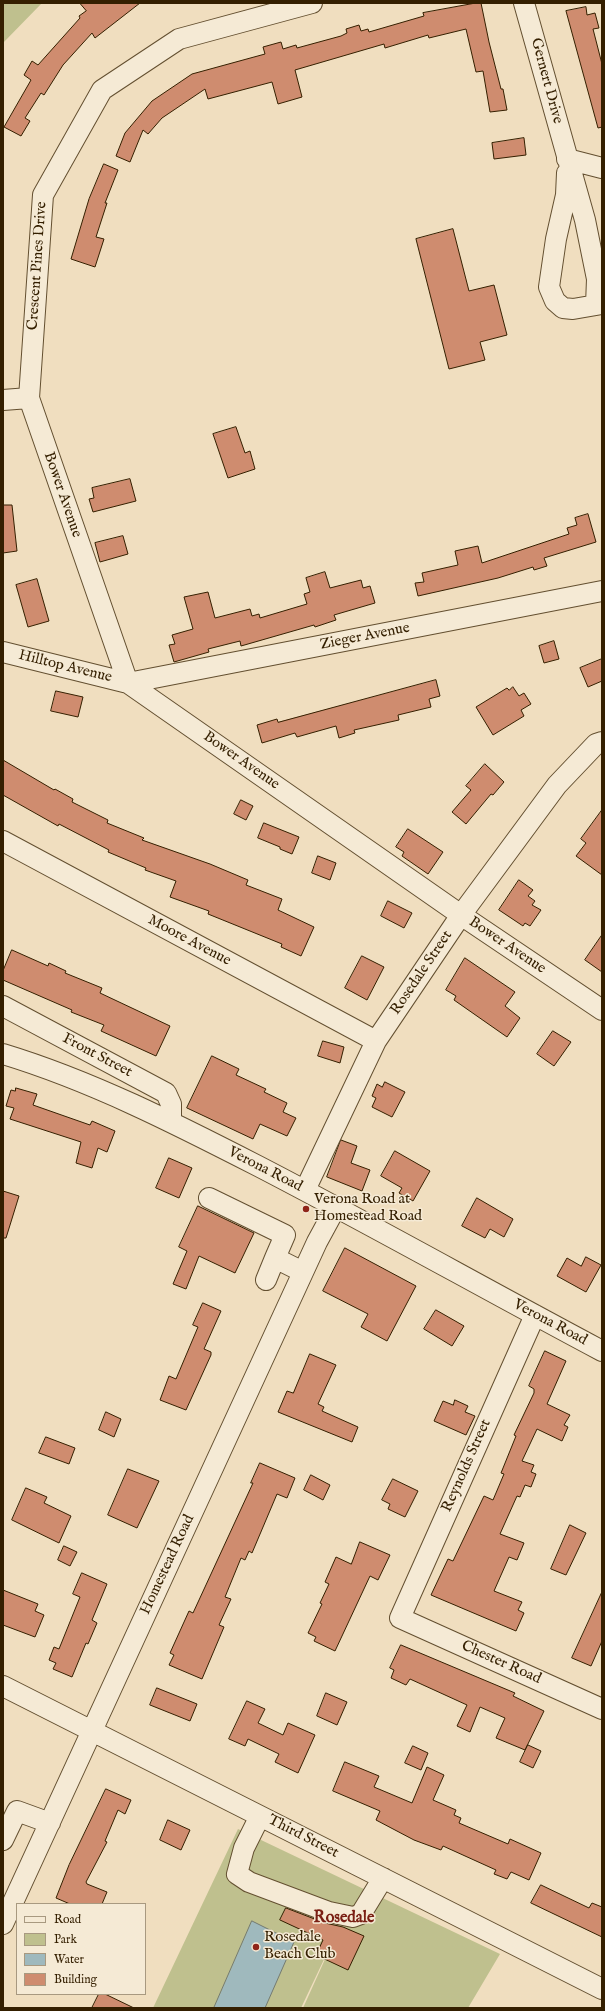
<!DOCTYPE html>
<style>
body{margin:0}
#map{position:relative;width:605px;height:2011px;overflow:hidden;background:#f0debf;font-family:"IM FELL English",serif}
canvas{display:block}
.frame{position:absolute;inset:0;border:4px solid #341f00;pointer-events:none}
.legend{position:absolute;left:16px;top:1903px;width:130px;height:92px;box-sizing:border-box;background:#f5ead5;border:1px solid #a89980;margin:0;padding:5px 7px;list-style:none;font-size:12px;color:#341f00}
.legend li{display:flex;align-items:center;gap:8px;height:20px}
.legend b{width:20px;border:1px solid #a89980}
</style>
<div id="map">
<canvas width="605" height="2011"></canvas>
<div class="frame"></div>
<ul class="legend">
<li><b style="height:5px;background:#f5ead5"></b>Road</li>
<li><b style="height:11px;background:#bfc08e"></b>Park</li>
<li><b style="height:11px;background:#9fb9bd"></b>Water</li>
<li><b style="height:11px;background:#cf8c6f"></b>Building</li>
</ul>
</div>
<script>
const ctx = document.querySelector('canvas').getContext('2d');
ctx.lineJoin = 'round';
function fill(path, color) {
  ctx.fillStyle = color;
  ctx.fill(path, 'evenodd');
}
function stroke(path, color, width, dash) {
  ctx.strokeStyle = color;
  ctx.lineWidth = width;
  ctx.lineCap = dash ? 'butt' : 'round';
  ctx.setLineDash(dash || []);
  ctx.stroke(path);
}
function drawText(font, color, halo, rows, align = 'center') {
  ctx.font = font + ' "IM FELL English",serif';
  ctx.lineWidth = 3;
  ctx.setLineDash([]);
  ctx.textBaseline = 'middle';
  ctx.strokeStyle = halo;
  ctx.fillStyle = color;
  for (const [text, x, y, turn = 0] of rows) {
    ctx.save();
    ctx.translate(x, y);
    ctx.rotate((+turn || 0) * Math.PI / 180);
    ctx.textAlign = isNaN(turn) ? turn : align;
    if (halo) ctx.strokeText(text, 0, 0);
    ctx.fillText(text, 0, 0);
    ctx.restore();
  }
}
const green = new Path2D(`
 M3,3H42L3,43Z
 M238,1829L500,1954L468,2008H303L345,1915L301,2008H153Z`);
const water = new Path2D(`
 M252,1921L294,1942L265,2008H214Z`);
const building = new Path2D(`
 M80,3H140L95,38L92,33L63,65L44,95L41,93L25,118L30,121L21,136L4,127L31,80L24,75L32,61L38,65L80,18L79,16L86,11Z
 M476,3H481L489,42L501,89H503L507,110L490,112L483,71L476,72L466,29L429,38L428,35L385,48L384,44L295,70L302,97L278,104L272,82L208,99L205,89L162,118L148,134L143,130L130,162L116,156L125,133L152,101L192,74L265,54L263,47L281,42L283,49L296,45L297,48L341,36L347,33L346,29L359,25L361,31L368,29L369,32L424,16L423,13Z
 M586,7L587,15L595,13L599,28L593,29L602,64V127L598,128L566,11Z
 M524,138L526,155L494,159L492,143Z
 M104,164L118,170L105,203H107L96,237L104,239L95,267L71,259L89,199Z
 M453,229L469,291L494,285L507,335L480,342L485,360L449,369L416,239Z
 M236,427L245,453L250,451L255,469L228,478L213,434Z
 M130,479L136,501L93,512L89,499L94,498L92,488Z
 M3,505H12L17,551L3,553Z
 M588,514L596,542L544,558L547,566L534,570L533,567L498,578L418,596L415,583L424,582L422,573L458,565L455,551L478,546L482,563L569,534L567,528L577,525L575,518Z
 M123,536L128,554L100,562L95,543Z
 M325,572L330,588L361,580L363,588L370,586L375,603L334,615L336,620L315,627L314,625L241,646L240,641L208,649L209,652L174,662L169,645L175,644L172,635L193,629L184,597L208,592L215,618L250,609L252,616L259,614L260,618L307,604L304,594L310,592L306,578Z
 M37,579L49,621L28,627L16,585Z
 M554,641L559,659L544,663L539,646Z
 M602,659V681L588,687L580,668Z
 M436,680L440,696L429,699L431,707L398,715L399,720L354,730L355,733L339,738L336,726L297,737L295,733L262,743L257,725L277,719L278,722Z
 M513,687L519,696L524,693L531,704L521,710L524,716L493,735L476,707L507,688L509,690Z
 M56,691L83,697L78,717L51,711Z
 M3,760L54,790L55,789L73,799L72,802L108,820L107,823L144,838L142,840L210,864L248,880L246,885L282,899L278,910L314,927L301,956L281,947L282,944L208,914L209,911L170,897L176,881L145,870L146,868L108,852L109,850L59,824L58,826L3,795Z
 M485,764L504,782L493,795L491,794L466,824L452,812L471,790L466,786Z
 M241,800L253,806L246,820L234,814Z
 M602,810V875L576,856L586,843L581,839Z
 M264,823L299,837L292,854L280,849V847L258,838Z
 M408,829L443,852L428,874L402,856L404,852L396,847Z
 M318,856L336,863L330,880L312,873Z
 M519,880L533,890L528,896L535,901L532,905L541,910L530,926L525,923L523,926L499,910Z
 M388,901L412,913L404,928L381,916Z
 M602,935V972L585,960Z
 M12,950L48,966L49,963L66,971L65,973L102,988L100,993L170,1026L156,1056L101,1031L104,1025L71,1012L72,1010L3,980V971Z
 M362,956L384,967L367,1000L345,988Z
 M465,958L515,992L505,1006L520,1018L507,1037L454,1000L456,996L446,990Z
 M553,1031L571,1042L554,1066L537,1054Z
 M323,1041L344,1047L340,1063L318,1056Z
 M212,1056L239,1069L236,1075L266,1089L264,1092L287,1103L283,1112L296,1118L287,1136L260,1124L253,1139L187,1108Z
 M385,1082L405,1092L392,1117L372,1107L376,1098L372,1096L377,1084L382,1087Z
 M16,1088L37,1094L33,1105L90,1125L92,1121L115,1131L107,1152L98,1148L92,1168L76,1163L81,1142L10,1119L14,1108L6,1106L11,1090L15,1091Z
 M341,1140L357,1146L351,1163L370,1170L362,1191L327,1177Z
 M395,1151L430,1171L413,1201L399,1193L402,1188L381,1176Z
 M169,1158L192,1168L179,1198L156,1188Z
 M3,1191L19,1196L6,1238H3Z
 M477,1198L513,1219L504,1237L490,1229L485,1238L462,1226Z
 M198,1206L254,1233L235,1273L199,1256L186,1289L173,1284L187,1251L179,1247Z
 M345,1248L416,1286L387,1341L361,1327L368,1314L323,1291Z
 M586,1257L601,1265L586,1292L557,1276L567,1258L581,1266Z
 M203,1303L221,1311L204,1349L211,1352V1355L186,1410L160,1400L169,1376L176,1379L198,1327L193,1325Z
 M436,1310L464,1326L452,1346L424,1329Z
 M545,1351L566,1361L547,1404L570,1415L564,1425L568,1427L562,1441L537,1429L522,1461L534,1465L531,1472L536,1474L531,1487L525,1485L520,1497L517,1496L500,1534L524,1543L517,1560L509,1557L494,1591L522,1602L518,1610L524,1613L516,1631L431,1595L448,1559L453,1561L484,1496L493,1500L504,1474L501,1473L516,1436L514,1435L534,1393V1389L529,1386Z
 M310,1354L336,1365L318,1404L324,1407L322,1411L358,1427L352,1442L278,1412L287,1391L293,1393Z
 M455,1400L468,1406L465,1412L475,1416L466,1435L434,1421L443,1401L453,1405Z
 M106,1412L121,1419L114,1437L99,1430Z
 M46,1437L75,1448L69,1464L39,1453Z
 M260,1463L295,1478L287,1498L277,1494L252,1553L249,1551L245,1560L241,1558L225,1597L231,1599L219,1625L224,1627L202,1679L169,1665L174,1655L170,1653L189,1611L193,1613L253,1483H251Z
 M128,1469L159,1481L137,1528L108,1515Z
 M311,1475L330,1485L323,1500L304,1490Z
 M393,1479L418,1491L405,1517L388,1509L390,1504L382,1500Z
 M26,1488L47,1497L44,1503L71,1516L59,1543L12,1520Z
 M570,1525L586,1533L566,1575L551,1569Z
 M360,1542L390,1555L378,1580L370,1576L335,1651L314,1641L316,1637L308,1633L322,1604L320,1603L329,1584L325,1582L336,1557L351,1564Z
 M64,1546L77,1552L70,1566L58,1560Z
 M82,1573L107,1584L92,1620L97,1623L88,1644L86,1643L72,1677L53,1669L56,1663L49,1660L54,1647L59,1649L80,1597L73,1594Z
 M3,1590L38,1604L35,1611L44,1615L35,1637L3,1625Z
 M602,1592V1641L591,1666L572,1658Z
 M401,1645L515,1693L513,1696L544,1711L525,1750L496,1738L505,1718L480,1707L470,1732L457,1726L467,1705L410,1679L406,1685L391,1678L394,1670L390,1668Z
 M157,1688L197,1704L190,1721L150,1705Z
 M326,1693L347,1702L337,1725L317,1716Z
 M247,1701L265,1709L258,1723L283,1735L288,1723L315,1735L298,1773L275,1762L279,1754L248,1739L245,1746L229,1739Z
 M528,1745L541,1751L533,1768L520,1762Z
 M413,1746L428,1753L421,1770L405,1763Z
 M345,1762L379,1776L374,1787L412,1803L427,1767L444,1775L433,1800L456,1810L454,1815L461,1818L459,1823L508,1844L510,1839L541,1853L529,1880L511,1872L507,1879L494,1874L496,1870L443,1846L441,1850L414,1840L376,1820L380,1811L333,1791Z
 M106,1789L131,1800L125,1814L118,1810L105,1841L107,1842L86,1882L87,1884L107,1892L102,1904H70L56,1898L69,1865Z
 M168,1820L190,1830L181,1850L160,1840Z
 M541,1885L589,1908L592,1903L602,1907V1937L531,1903Z
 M286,1908L325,1923L343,1927L364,1936L348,1970L316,1955L323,1940L280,1920Z
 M99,1994H105L134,2008H92Z`);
const minor = new Path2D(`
 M312,3L179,39L102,90L43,195L29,398L128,683L461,915L602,1010
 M524,3L585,220L597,279L596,305
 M567,159L602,168
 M567,173L566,195L556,239L549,287L555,301L563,308L573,309L602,304
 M3,400L29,398
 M3,652L128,683L602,591
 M3,841L376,1041
 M3,1006L166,1093L171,1104V1121
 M3,1054C92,1081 176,1124 258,1166C374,1226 487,1290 602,1351
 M305,1190L376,1041L461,915L557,785L596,744L602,742
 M209,1198L285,1235L275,1258L303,1272
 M266,1280L275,1258
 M535,1315L400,1618L602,1709
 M3,1686L602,1989
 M260,1816L244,1848L237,1874L249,1882L329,1912L353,1917L361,1914L383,1878
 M3,1840L17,1811L50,1823
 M3,1924L317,1242L336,1207`);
const markers = [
 [306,1209,4,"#8f2418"],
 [256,1947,4,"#8f2418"]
];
const streetNames = [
 ["Gernert Drive",546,81,75],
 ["Crescent Pines Drive",38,266,-86],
 ["Bower Avenue",62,495,71],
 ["Zieger Avenue",365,637,-11],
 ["Hilltop Avenue",65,667,14],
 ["Bower Avenue",241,761,35],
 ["Moore Avenue",189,941,28],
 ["Bower Avenue",507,946,34],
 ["Rosedale Street",422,973,-56],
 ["Front Street",97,1056,28],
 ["Verona Road",265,1170,27],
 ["Verona Road",550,1323,28],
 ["Reynolds Street",467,1466,-66],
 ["Homestead Road",168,1565,-65],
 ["Chester Road",501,1663,24],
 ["Third Street",303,1837,27]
];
const poiNames = [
 ["Verona Road at",314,1200],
 ["Homestead Road",314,1217],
 ["Rosedale",264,1938],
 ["Beach Club",264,1955]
];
const neighbourhoodNames = [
 ["Rosedale",344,1919]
];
fill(green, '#bfc08e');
fill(water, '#9fb9bd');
stroke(water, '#747b71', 1);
fill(building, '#cf8c6f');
stroke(building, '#341f00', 1);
stroke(minor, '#634f30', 22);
stroke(minor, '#f5ead5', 20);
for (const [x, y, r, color] of markers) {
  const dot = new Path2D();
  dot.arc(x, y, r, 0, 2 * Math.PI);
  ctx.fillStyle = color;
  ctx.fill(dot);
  stroke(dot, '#f5ead5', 1.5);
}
drawText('15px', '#341f00', '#f5ead5', streetNames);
drawText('15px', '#341f00', '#f5ead5', poiNames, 'left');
drawText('bold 16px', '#7a1f14', '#f5ead5', neighbourhoodNames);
</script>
